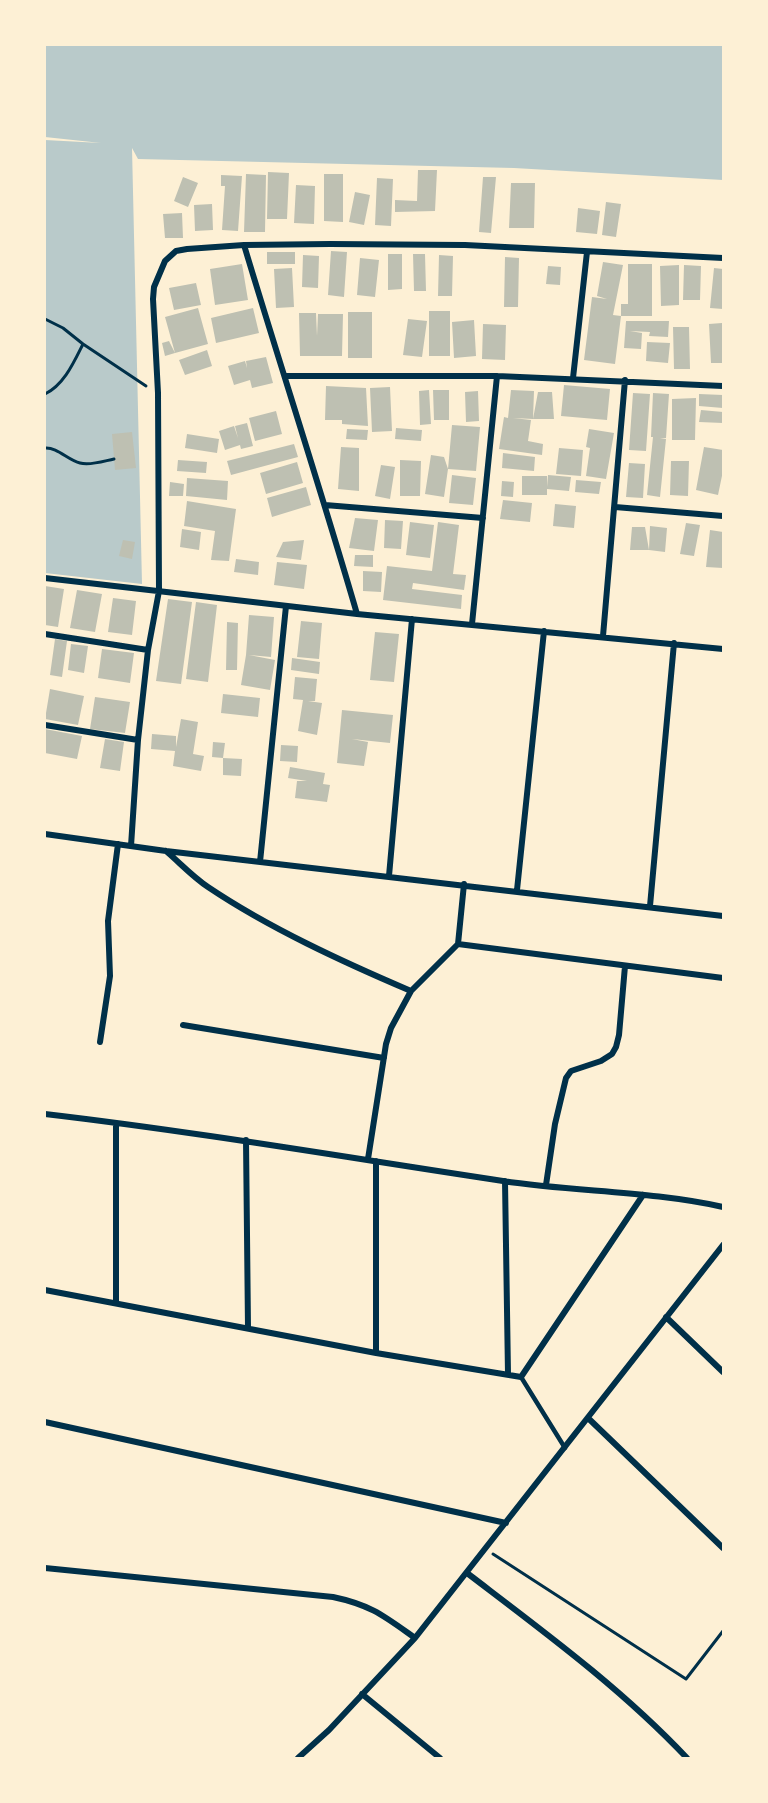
<!DOCTYPE html>
<style>
body{margin:0}
#map{position:relative;width:768px;height:1803px;overflow:hidden;background:#fdf0d5;font-family:Poppins,sans-serif}
canvas{display:block}
.frame{position:absolute;inset:0;border:46px solid #fdf0d5;pointer-events:none}
</style>
<div id="map">
<canvas width="768" height="1803"></canvas>
<div class="frame"></div>
</div>
<script>
const ctx = document.querySelector('canvas').getContext('2d');
ctx.lineJoin = 'round';
function fill(path, color) {
  ctx.fillStyle = color;
  ctx.fill(path, 'evenodd');
}
function stroke(path, color, width, dash) {
  ctx.strokeStyle = color;
  ctx.lineWidth = width;
  ctx.lineCap = dash ? 'butt' : 'round';
  ctx.setLineDash(dash || []);
  ctx.stroke(path);
}
const green = new Path2D(`
 M45,45H723V180L514,168L138,159L132,148L142,584L45,573V140L101,143L45,137Z`);
const building = new Path2D(`
 M418,170H437L435,211L395,212V200L417,201Z
 M268,172L289,173L287,219H267Z
 M246,174L266,175L265,232H244Z
 M324,174H343V222L324,221Z
 M221,175L242,176L238,231L222,230L225,186H221Z
 M183,177L198,183L188,207L174,201Z
 M483,177H496L491,233L479,232Z
 M377,178L393,179L391,226L375,225Z
 M511,183H535L534,228H509Z
 M296,185L315,186L314,224L294,223Z
 M355,192L370,195L364,225L349,222Z
 M606,202L621,204L616,237L602,235Z
 M212,204L213,230L195,231L194,205Z
 M578,208L600,211L597,234L576,232Z
 M182,213L183,238H165L163,214Z
 M331,251L347,252L344,297L328,295Z
 M267,252H295V264H267Z
 M388,254H402V289L388,290Z
 M413,254H425L426,291H414Z
 M303,255L319,256L318,288L302,287Z
 M439,255L453,256L452,296H438Z
 M505,257L519,258L518,307H504Z
 M360,258L379,260L375,297L357,295Z
 M603,262L623,265L613,315L621,316L615,364L584,360L592,297L607,299L597,296Z
 M242,264L248,300L215,305L210,269Z
 M628,264H652V316H621V304H628Z
 M679,265V305L661,306L660,266Z
 M684,265L701,266L700,300H683Z
 M548,266L561,267L560,285L546,284Z
 M292,268L294,307L276,308L274,269Z
 M714,268L723,269V309L710,308Z
 M196,283L201,305L174,310L169,288Z
 M198,308L208,344L175,353L165,356L162,343L169,341L175,353L165,317Z
 M253,308L259,333L216,343L211,318Z
 M429,311H450V356H429Z
 M348,312H372V358H348Z
 M299,313H316L317,336L318,314H343L342,356H300Z
 M408,319L427,321L422,357L403,355Z
 M474,320L476,356L454,358L452,322Z
 M626,321H669L668,337L649,336L650,332L630,331L642,333L641,349L624,348Z
 M722,323L723,363H711L709,324Z
 M483,324L506,325L505,360L482,359Z
 M673,327H689L690,369H674Z
 M647,342L670,343L668,363L646,361Z
 M207,350L212,366L185,375L179,360Z
 M266,357L273,383L252,388L250,380L234,385L228,366L245,361L247,368L246,361Z
 M564,385L610,389L607,420L561,416Z
 M326,386L366,388L368,426L342,424V420H325Z
 M390,387L392,431L372,432L370,388Z
 M429,390L431,424L420,425L419,391Z
 M433,390H449V420H434Z
 M511,390L534,391L533,419L538,392H552L554,419H533L513,418L531,420L528,441L543,444L542,455L499,449L504,417L508,418Z
 M478,391L479,421L466,422L465,392Z
 M633,393L650,394L646,451L629,450Z
 M653,393L669,394L666,438H660L666,439L660,497L647,495L653,437H651Z
 M699,394L723,395V408L699,406Z
 M696,398L695,440H672V399Z
 M701,410L723,412V423L699,422Z
 M276,411L282,434L255,441L249,418Z
 M247,423L253,446L241,449L240,445L225,450L219,431L234,426L238,438L235,426Z
 M452,425L480,427L476,471L448,469Z
 M396,428L422,430L421,441L395,439Z
 M347,429L368,430L367,440L346,439Z
 M589,429L614,433L606,479L586,476L590,448L586,447Z
 M132,432L136,468L115,470L112,434Z
 M187,434L219,439L217,453L185,448Z
 M294,444L298,457L231,475L227,461Z
 M341,447L359,448V491L338,489Z
 M704,447L723,450V471L718,495L696,490Z
 M559,448L583,450L581,476L556,474Z
 M503,453L535,457L534,471L502,468Z
 M431,455L444,457L448,469L444,497L425,494Z
 M178,460L207,462L206,473L177,471Z
 M400,460L421,461L420,496H400Z
 M671,461H689L688,496L670,495Z
 M297,462L303,483L266,494L260,473Z
 M629,463L645,464L643,498L626,497Z
 M381,465L395,467L390,499L375,496Z
 M452,475L476,478L473,505L449,503Z
 M548,475L571,477L569,491L547,489V495H522V476H547V487Z
 M187,478L228,481L227,500L186,496Z
 M576,480L601,482L599,494L575,492Z
 M502,481L514,482L513,497L501,496Z
 M170,482L184,484L183,496H169Z
 M306,487L311,505L272,517L267,498Z
 M503,500L532,503L530,522L500,519Z
 M187,501L236,509L229,561L211,560L215,531L184,526Z
 M555,504L576,506L574,528L553,526Z
 M355,518L378,520L374,551L349,548Z
 M385,520L403,521L401,549L384,548Z
 M410,522L434,525L430,558L406,555Z
 M438,522L459,525L453,574L466,575L464,590L413,583L412,589L462,595L461,609L383,600L387,566L432,571Z
 M686,523L700,525L694,556L680,554Z
 M650,526L667,528L665,552L649,550Z
 M632,527H645L649,550H630Z
 M182,529L201,532L199,550L180,547Z
 M710,530L723,532V568L706,567Z
 M123,540L135,542L132,559L119,556Z
 M304,540L301,560L276,557L283,542Z
 M355,555H373V567L354,566Z
 M236,559L259,562L258,575L234,572Z
 M277,562L307,565L304,589L274,585Z
 M363,571L382,572L381,592L363,591Z
 M45,586L64,589L58,627L45,625Z
 M77,590L102,594L95,632L70,628Z
 M113,598L136,601L132,635L108,632Z
 M168,599L192,602L181,684L156,681Z
 M196,602L217,605L208,682L186,679Z
 M249,615L274,617L271,657L249,655L275,660L270,690L241,685L246,655Z
 M301,621L322,623L319,659L297,657Z
 M227,622L238,623L237,670H226Z
 M375,632L399,634L394,682L370,680Z
 M55,639L67,641L62,677L50,675Z
 M71,644L88,646L84,673L68,670Z
 M102,649L134,653L130,683L98,678Z
 M292,658L320,662L319,674L291,670Z
 M295,677L317,679L315,701H308L322,703L317,735L298,731L303,700L293,699Z
 M50,689L84,696L78,725L45,719Z
 M223,694L260,698L258,717L221,713Z
 M95,697L130,702L125,733L90,729Z
 M342,710L393,715L390,743L352,739L368,742L364,766L337,763Z
 M181,719L198,722L193,754L204,756L201,771L173,766L175,751L151,749L152,734L176,736V747Z
 M45,729L82,736L77,759L45,753Z
 M105,739L124,742L120,771L100,768Z
 M213,742L225,743L223,758L212,757Z
 M281,745L298,746L297,762L280,761Z
 M223,758L242,759L241,776L223,775Z
 M290,767L325,773L323,784L330,785L327,802L295,798L297,781H307L288,778Z`);
const path = new Path2D(`
 M45,319L63,328L83,344L146,386
 M45,394C64,385 74,362 83,344
 M45,448C57,447 68,460 80,463C90,466 104,461 114,459
 M493,1554L686,1679L723,1631`);
const service = new Path2D(`
 M521,1377L565,1448`);
const minor = new Path2D(`
 M244,245C281,368 321,490 357,614
 M285,376H497L723,386
 M573,378L587,252
 M325,505L483,518
 M615,507L723,516
 M45,578L357,614L723,649
 M472,624L497,376
 M45,634L148,650
 M603,636L625,380
 M45,725L138,740
 M45,834L166,851L723,916
 M131,846L138,740L148,650L159,591L158,393L153,299L154,287L165,261L176,251L187,249L244,245L330,244L465,245L723,258
 M166,851C180,863 193,877 208,887C269,928 343,962 411,991
 M260,862L286,606
 M389,876L412,619
 M517,890L544,631
 M650,906L674,643
 M458,944L723,978
 M458,944L464,884
 M183,1025L384,1058
 M100,1042L110,976L108,921L118,844
 M45,1114C198,1132 350,1158 503,1181C576,1192 651,1191 723,1207
 M116,1123V1303
 M246,1140L248,1328
 M368,1159L386,1044L391,1028L411,991L458,944
 M505,1181L508,1374
 M546,1185L555,1124L566,1078L571,1071L601,1061L612,1054L616,1047L619,1035L625,966
 M45,1290L376,1353L521,1377L643,1195
 M666,1317L723,1372
 M376,1353V1161
 M588,1418L723,1548
 M45,1422L506,1523
 M45,1568L333,1597C371,1605 384,1616 415,1638
 M467,1573C543,1631 621,1688 687,1758
 M362,1694L440,1758
 M298,1758L329,1730L415,1638L723,1245`);
fill(green, '#b9caca');
fill(building, '#bec0b2');
stroke(path, '#003049', 3);
stroke(service, '#003049', 4.5);
stroke(minor, '#003049', 6);
</script>
